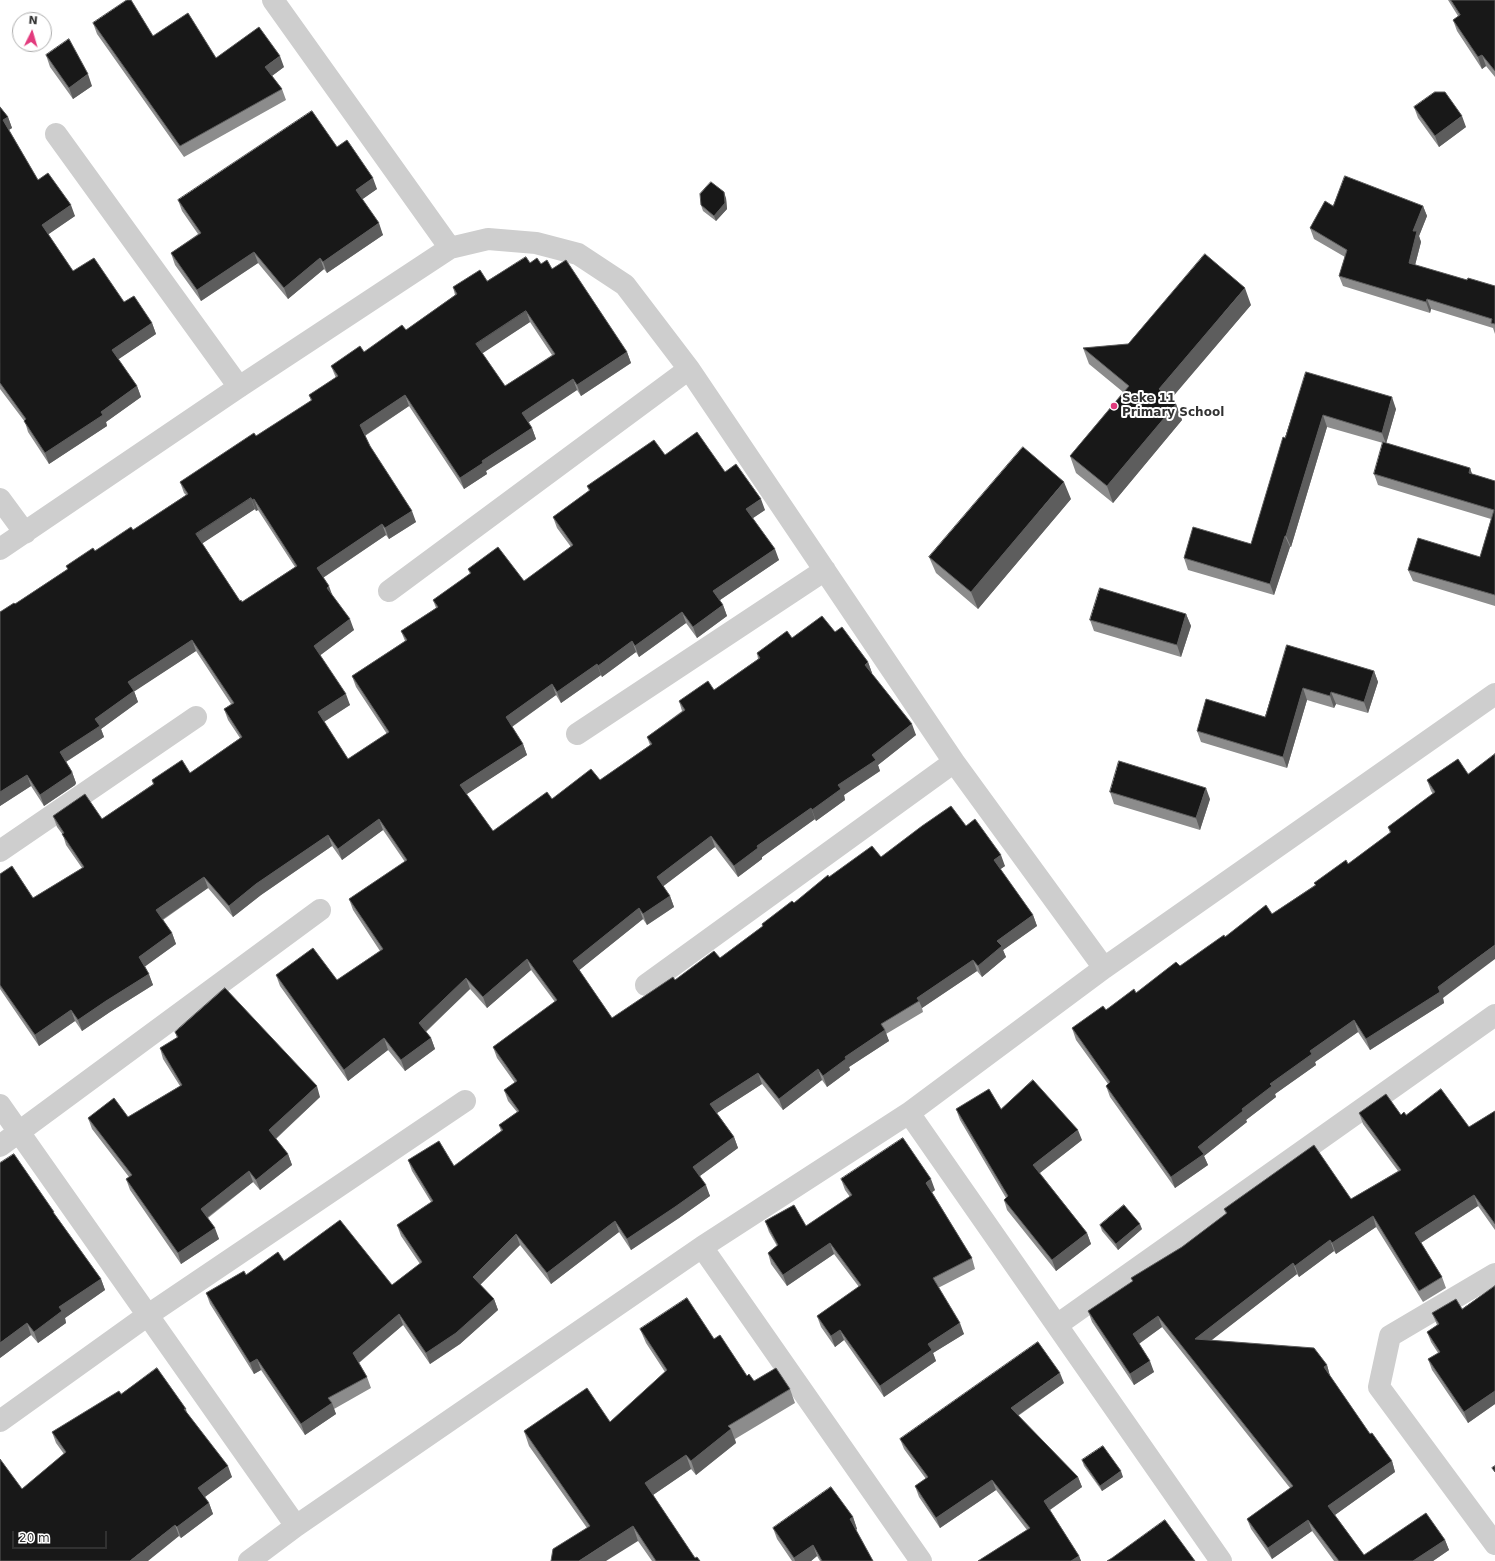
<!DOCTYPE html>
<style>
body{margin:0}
#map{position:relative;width:1495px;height:1561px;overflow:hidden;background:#fff;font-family:"DejaVu Sans",sans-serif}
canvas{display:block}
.north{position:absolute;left:12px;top:12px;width:40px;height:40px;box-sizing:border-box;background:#fff;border:1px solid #adadad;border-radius:50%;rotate:5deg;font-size:11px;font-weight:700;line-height:16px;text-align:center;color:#313131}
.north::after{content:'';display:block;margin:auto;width:14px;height:18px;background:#e23a7d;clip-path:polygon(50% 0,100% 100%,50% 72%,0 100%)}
.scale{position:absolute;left:12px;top:1531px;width:95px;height:18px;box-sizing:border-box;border:2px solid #313131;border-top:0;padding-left:5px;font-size:12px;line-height:14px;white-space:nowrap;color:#313131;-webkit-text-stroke:3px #fff;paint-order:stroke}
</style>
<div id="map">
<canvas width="1495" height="1561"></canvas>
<div class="north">N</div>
<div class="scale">20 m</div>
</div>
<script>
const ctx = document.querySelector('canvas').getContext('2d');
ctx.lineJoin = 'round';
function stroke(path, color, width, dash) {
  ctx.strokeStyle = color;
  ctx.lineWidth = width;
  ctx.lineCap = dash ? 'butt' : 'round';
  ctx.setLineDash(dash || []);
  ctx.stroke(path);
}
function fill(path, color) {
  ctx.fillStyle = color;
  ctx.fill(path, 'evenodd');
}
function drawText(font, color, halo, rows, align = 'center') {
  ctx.font = font + ' "DejaVu Sans",sans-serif';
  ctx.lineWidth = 4;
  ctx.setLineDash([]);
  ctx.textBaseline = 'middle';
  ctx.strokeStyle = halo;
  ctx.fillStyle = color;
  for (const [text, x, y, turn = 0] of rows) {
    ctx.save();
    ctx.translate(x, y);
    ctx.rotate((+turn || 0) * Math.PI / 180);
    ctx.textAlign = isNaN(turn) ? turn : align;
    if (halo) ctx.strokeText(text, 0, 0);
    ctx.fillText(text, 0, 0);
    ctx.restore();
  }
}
const minor = new Path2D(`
 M273,0L450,248
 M56,134L239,387
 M0,499L25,533
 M0,549L239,387L450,248L488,239L536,243L578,254L625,285L689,369L954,762L1104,968
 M389,591L689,369
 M577,734L825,570
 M0,851L196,717
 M646,985L954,762
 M0,1105L296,1526
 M909,1113L1221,1561
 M0,1146L320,910
 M702,1247L921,1561
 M1495,1274L1390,1336L1379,1387L1495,1544
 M1057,1325L1495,1015
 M0,1421L148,1315L465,1101
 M249,1561L296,1526L702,1247L909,1113L1104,968L1495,694`);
const wall = new Path2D(`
 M1448,0H1495V77L1486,66L1482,69L1457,31L1453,20L1458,16Z
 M93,23L153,36L216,58L284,67L272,76L282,89L286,100L184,157L97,34Z
 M46,55L92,86L73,99L50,67Z
 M0,107L8,117L12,128L9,130L38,180L75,216L48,234L73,271L124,302L152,323L156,334L118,359L137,386L141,397L106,422L107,426L49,464L28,432L25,422L0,389Z
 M1414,107L1466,127L1439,147L1418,118Z
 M337,147L377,189L362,199L383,235L327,273L324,269L288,299L258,263L201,301L175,265L171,253L198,234L182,211L178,200Z
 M726,198L727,209L716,221L703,211L701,205Z
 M1333,206H1423L1427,216L1419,236L1421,242L1415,265L1467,280L1495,286V334L1493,328L1431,309L1430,313L1343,286L1339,276L1345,257L1314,239L1310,228Z
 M530,263L541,264L552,269L627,352L631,363L581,396L577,390L529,422L532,428L536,439L486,471L487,474L464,489L409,406L365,436L370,446L416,522L389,539L386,535L323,578L332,595L354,630L320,655L350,705L324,722L348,759L387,734L356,687L352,676L405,641L401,631L436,608L433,600L470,574L468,569L524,581L571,547L557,528L553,517L589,491L587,486L665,455L725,472L765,510L753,518L779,560L720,600L723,605L727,616L697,638L686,623L639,657L636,652L602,677L601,675L561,703L556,695L512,727L523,744L527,755L466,794L493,831L552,799L600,780L650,745L647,737L682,711L679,701L714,690L758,659L757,653L792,638L835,632L868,662L872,673V674L916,735L878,765L880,771L844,795L845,800L816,821L815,819L762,857V859L738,877L715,847L663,886L670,896L674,907L647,925L643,919L579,970L612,1018L675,980L720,958L763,926L762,924L794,903L829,877L966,826L1005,866L1000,869L1033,915L1037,926L1003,950L1006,957L982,977L977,971L922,1008L923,1012L886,1034L889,1041L849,1067L850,1070L827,1087L822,1080L783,1110L762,1084L717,1113L734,1137L738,1148L700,1176L710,1196L679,1218L631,1250L619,1232L551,1284L520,1245L480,1285L494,1299L498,1310L460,1344L430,1364L403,1325L359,1363L367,1377L371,1388L334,1409L336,1414L305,1435L261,1370L254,1374L210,1304L206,1293L246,1275L284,1261L392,1285L420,1264L401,1236L397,1225L431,1202L412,1171L408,1160L454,1166L501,1131L499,1125L517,1112L508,1101L504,1090L515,1083L497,1058L493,1047L555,1002L531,970L487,1008L470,989L426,1032L431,1038L435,1049L405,1071L388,1050L348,1081L280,986L276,975L337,980L380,951L353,910L349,899L405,862L383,830L342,860L332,846L261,895L233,917L208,888L163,920L172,933L176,944L145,966L153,985L110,1012L82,1031L75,1021L39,1046L0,989V874L33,898L82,868L66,845L63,835L57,827L53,816L102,819L153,784L152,780L190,773L240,738L228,720L224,709L231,704L196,651L134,691L138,702L101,729L104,737L66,762L72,772L76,783L75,785L44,806L31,786L0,806V612L15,604L68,569L66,566L133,530L186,495L184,493L180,482L256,436L311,401L309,395L336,378L331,366L364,352L406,330L455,295L453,287L487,281ZM530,322L552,355L505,386L482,353ZM255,509L256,511L258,510L295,567L242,602L240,601L202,543Z
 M1251,305L1170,399L1176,404L1182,420L1113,503L1076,473L1070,456L1123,392L1089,364L1083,348L1128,344Z
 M1306,372L1396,409L1386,443L1470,468L1472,474L1495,481V606L1413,581L1408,570L1480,557L1491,519L1378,485L1374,474L1383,443L1327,427L1291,547H1290L1274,595L1188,570L1184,558L1251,544Z
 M1071,499L978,609L936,573L929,557Z
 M1186,614L1191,626L1181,657L1094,631L1090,620Z
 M1287,645L1374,671L1378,682L1368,713L1336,704L1334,708L1307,700L1287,768L1201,742L1197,731L1265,717Z
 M1458,759L1443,998L1444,1003L1370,1050L1358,1032L1315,1062L1316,1065L1275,1094L1276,1097L1246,1120L1247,1122L1204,1156L1208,1165L1175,1188L1110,1097L1106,1086L1108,1084L1076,1040L1072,1028L1136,993L1180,966L1225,937L1272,914L1315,885L1314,883L1348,864L1390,833L1388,827L1433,794L1431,791L1427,780Z
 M1110,792L1210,799L1200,830L1114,804Z
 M175,1032L320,1097L276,1139L288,1154L292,1165L260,1190L253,1182L208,1218L219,1239L181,1264L130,1190L126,1179L129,1177L92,1129L88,1118L128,1117L180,1086L163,1059L160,1048L177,1038Z
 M956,1109H1001L1082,1140L1040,1173L1087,1233L1091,1244L1056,1271L1007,1210L1004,1200L1006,1198L960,1120Z
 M1495,1111V1230L1478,1206L1421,1243L1442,1277L1446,1288L1423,1302L1376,1227L1336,1254L1334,1251L1299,1277L1297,1274L1211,1340L1327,1365L1330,1376L1370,1434L1392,1461L1395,1472L1335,1515L1364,1555L1445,1540L1449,1550L1433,1561H1334L1312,1531L1272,1559L1251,1529L1247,1519L1290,1488L1162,1327L1139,1344L1154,1372L1134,1385L1092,1322L1088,1311L1133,1282L1131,1278L1182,1247L1226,1214L1224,1209L1351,1199L1398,1171L1363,1124L1359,1113L1406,1115L1469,1127Z
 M841,1179L935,1190L932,1192L972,1258L975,1269L938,1288L964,1334L933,1353L936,1361L884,1397L844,1340L835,1347L821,1327L817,1316L859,1287L834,1254L787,1286L771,1264L768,1253L777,1246L769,1232L765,1221L806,1226L850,1197L845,1190Z
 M56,1216L101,1279L105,1290L65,1318L66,1323L38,1343L31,1335L0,1358Z
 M1100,1225L1142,1229L1118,1250L1102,1231Z
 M1495,1286V1404L1468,1423L1432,1370L1428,1359L1438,1353L1431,1342L1427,1332L1437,1325L1432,1313L1462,1309Z
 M640,1329L714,1339L747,1376L754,1381L790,1389L795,1403L735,1439L736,1443L696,1475L691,1469L653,1495L695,1558L700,1561H652L638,1541L587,1528L529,1446L524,1431L610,1422L665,1372L646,1343Z
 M1064,1383L1018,1416L1078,1477L1082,1487L1050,1510L1079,1556L1081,1561H978L1027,1530L996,1490L940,1528L919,1497L915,1486L926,1479L904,1449L900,1439Z
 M121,1394L186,1409L187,1413L232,1477L205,1497L209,1503L213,1514L181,1538L179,1536L22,1489L64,1454L56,1443L52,1432Z
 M1082,1460L1123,1477L1102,1491L1084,1466Z
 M853,1517L857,1529L856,1530L873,1561H820L817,1556L811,1561H792L777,1539L773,1528Z`);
const shadedWall = new Path2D(`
 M1482,55L1486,66L1482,69L1478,57Z
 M280,56L284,67L269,78L265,67Z
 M88,74L92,86L73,99L69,88Z
 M1462,116L1466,127L1439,147L1435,136Z
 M8,117L12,128L7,131L3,120Z
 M373,178L377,189L360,201L356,190Z
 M724,192L726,198L727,209L716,221L714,216Z
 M71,205L75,216L46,236L42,225Z
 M1423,206L1427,216L1419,236L1421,242L1413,273L1409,263L1413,231Z
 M379,223L383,235L327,273L323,262Z
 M254,252L258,263L201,301L197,290Z
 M320,258L324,269L288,299L284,288Z
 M1245,288L1251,305L1165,406L1159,389Z
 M1427,299L1431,309L1430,313L1426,302Z
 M526,311L530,322L480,355L476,344Z
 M152,323L156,334L116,361L112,350Z
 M627,352L631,363L581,396L577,385Z
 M573,379L577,390L526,424L522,413Z
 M137,386L141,397L106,422L107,426L49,464L45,453Z
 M405,395L409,406L364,436L360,425Z
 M1392,397L1396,409L1386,444L1382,433Z
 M1176,404L1182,420L1113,503L1107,486Z
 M1323,415L1327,427L1291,547L1286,536Z
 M532,428L536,439L486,471L487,474L464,489L460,478L482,461Z
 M1470,468L1474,480L1469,473Z
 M1064,482L1071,499L978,609L971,592Z
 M251,498L255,509L200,545L196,534Z
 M254,499L258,510L256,511L252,500Z
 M761,499L765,510L750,520L746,509Z
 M412,511L416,522L389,539L385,528Z
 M382,524L386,535L321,579L317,568Z
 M1285,536L1290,547L1274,595L1270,584Z
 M775,549L779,560L717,602L713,591Z
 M329,586L333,597L327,588Z
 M723,605L727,616L697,638L693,627Z
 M682,612L686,623L639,657L635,646Z
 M1186,614L1191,626L1181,657L1177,645Z
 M350,619L354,630L318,657L314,646Z
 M192,640L196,651L132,693L128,682Z
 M632,641L636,652L602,677L598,666Z
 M868,662L872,673L869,676L865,665Z
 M597,664L601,675L561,703L557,692Z
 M1374,671L1378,682L1368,713L1364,702Z
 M552,684L556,695L510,728L506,717Z
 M1303,688L1307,700L1287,768L1283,757Z
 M134,691L138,702L101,729L104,737L64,763L60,752L95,719Z
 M1331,692L1336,704L1334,708L1330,696Z
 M346,694L350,705L322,723L318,712Z
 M912,724L916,735L878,765L880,771L844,795L845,800L816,821L812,810L838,785L872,755Z
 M523,744L527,755L464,796L460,785Z
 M72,772L76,783L75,785L44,806L40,795Z
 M27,775L31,786L0,806V792Z
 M1206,788L1210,799L1200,830L1196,818Z
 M811,808L815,819L762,857V859L738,877L734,866L757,846Z
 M379,819L383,830L342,860L338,849Z
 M328,835L332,846L261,895L233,917L229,906L256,884Z
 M711,836L715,847L661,888L657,877Z
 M1001,855L1005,866L998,871L994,860Z
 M204,877L208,888L160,921L156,910Z
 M670,896L674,907L647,925L643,914Z
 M639,908L643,919L577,972L573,961Z
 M1033,915L1037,926L1003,950L1006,957L982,977L978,966L997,941Z
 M172,933L176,944L143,968L139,957Z
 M1495,945V959L1443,998L1444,1003L1370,1050L1366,1039Z
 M527,959L531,970L487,1008L483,997Z
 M973,960L977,971L922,1008L919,1001L917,998Z
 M149,974L153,985L110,1012L82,1031L78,1020L106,1001Z
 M466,978L470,989L423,1034L419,1023Z
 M71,1010L75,1021L39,1046L35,1035Z
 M1354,1020L1358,1032L1315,1062L1316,1065L1275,1094L1276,1097L1246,1120L1247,1122L1204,1156L1208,1165L1175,1188L1171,1177L1198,1147L1270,1084L1310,1051Z
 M885,1030L889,1041L849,1067L850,1070L827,1087L823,1076L845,1057Z
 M384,1038L388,1050L348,1081L344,1070Z
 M431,1038L435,1049L405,1071L401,1060Z
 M818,1069L822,1080L783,1110L779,1099Z
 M758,1073L762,1084L714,1115L710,1104Z
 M317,1086L320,1097L273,1141L269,1130Z
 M1078,1130L1082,1140L1037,1175L1033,1165Z
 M734,1137L738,1148L697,1178L693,1167Z
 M288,1154L292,1165L260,1190L256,1180Z
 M249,1171L253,1182L205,1219L201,1209Z
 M931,1179L935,1190L930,1194L926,1183Z
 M706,1185L710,1196L679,1218L631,1250L627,1239Z
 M1474,1195L1478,1206L1419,1244L1415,1233Z
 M1373,1216L1376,1227L1336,1254L1332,1243Z
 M615,1221L619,1232L551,1284L547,1273Z
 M1140,1224L1142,1229L1118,1250L1116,1244Z
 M215,1228L219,1239L181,1264L178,1253Z
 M1087,1233L1091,1244L1056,1271L1052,1260Z
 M516,1234L520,1245L477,1288L473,1277Z
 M1330,1240L1334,1251L1299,1277L1295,1266Z
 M830,1243L834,1254L787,1286L783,1275Z
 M1293,1263L1297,1274L1199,1350L1195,1339Z
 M101,1279L105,1290L65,1318L66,1323L38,1343L34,1332L59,1307Z
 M494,1299L498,1310L460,1344L430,1364L426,1353Z
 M399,1314L403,1325L357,1364L353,1353Z
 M1158,1316L1162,1327L1137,1345L1133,1334Z
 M27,1323L31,1335L0,1358V1343Z
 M960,1323L964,1334L933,1353L936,1361L884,1397L880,1386L928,1344Z
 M840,1330L844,1340L835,1347L831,1336Z
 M257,1359L261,1370L254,1374L250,1363Z
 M1150,1361L1154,1372L1134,1385L1130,1374Z
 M1327,1365L1330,1376L1324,1367Z
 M1060,1373L1064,1383L1014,1418L1011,1408Z
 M1495,1391V1404L1468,1423L1464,1412Z
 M332,1403L336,1414L305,1435L301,1424Z
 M731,1429L736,1443L696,1475L691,1461Z
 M686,1455L691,1469L650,1497L645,1483Z
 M1392,1461L1395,1472L1332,1517L1328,1506Z
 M228,1466L232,1477L202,1499L198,1488Z
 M1121,1471L1123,1477L1102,1491L1100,1486Z
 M1078,1477L1082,1487L1048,1511L1044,1501Z
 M992,1480L996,1490L940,1528L936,1518Z
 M209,1503L213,1514L181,1538L177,1527Z
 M853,1517L857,1529L854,1531L850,1519Z
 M1308,1520L1312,1531L1272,1559L1268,1548Z
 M175,1525L179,1536L148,1561H130Z
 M633,1526L638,1541L606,1561H579Z
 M1445,1540L1449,1550L1433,1561H1413Z
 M813,1545L817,1556L811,1561H795L794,1558Z
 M1079,1556L1081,1561H1071Z`);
const building = new Path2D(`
 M127,0H131L153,36L188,13L216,58L259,27L280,56L265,67L282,89L180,146L93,23Z
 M1451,0H1495V71L1482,55L1478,57L1453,20L1460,15Z
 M69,39L88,74L69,88L46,55Z
 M1435,92H1445L1462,116L1435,136L1414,107Z
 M0,107L8,117L3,120L38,180L48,173L71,205L42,225L73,271L94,258L124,302L134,296L152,323L112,350L137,386L101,412L103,415L45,453L24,421L26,419L0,383Z
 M312,111L337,147L347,140L373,178L356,190L379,223L323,262L320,258L284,288L254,252L197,290L171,253L201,233L178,200Z
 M1345,176L1423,206L1413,231H1417L1409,263L1467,280L1468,278L1495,286V324L1491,323L1492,319L1427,299L1426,302L1339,276L1347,250L1310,228L1325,201L1333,206Z
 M711,182L724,192L725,203L714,216L701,205L700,194Z
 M1205,254L1245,288L1159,389L1176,404L1107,486L1070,456L1129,386L1083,348L1128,344Z
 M526,257L530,263L537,258L541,264L547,260L552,269L566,260L627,352L577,385L573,379L522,413L532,428L482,461L483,463L460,478L405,395L360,425L370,446L412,511L385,528L382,524L317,568L329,586L327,588L350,619L314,646L346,694L318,712L348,759L389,732L352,676L407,640L401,631L438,607L433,600L471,573L468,569L498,547L524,581L573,545L553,517L590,490L587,486L654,440L665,455L697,432L725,472L736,464L761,499L746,509L775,549L713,591L723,605L693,627L682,612L635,646L632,641L598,666L597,664L557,692L552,684L506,717L523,744L460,785L493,831L547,792L552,799L591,769L600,780L652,744L647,737L685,710L679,701L708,681L714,690L760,658L757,653L787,631L792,638L822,616L835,632L842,627L868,662L865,665L912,724L872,755L876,760L838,785L841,789L812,810L811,808L757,846L758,848L734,866L711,836L657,877L670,896L643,914L639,908L573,961L612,1018L673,977L675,980L714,951L720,958L763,926L762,924L792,901L794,903L828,875L829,877L872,846L881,857L922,826L951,806L966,826L975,819L1001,855L994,860L1033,915L997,941L1002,946L978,966L973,960L917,998L919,1001L881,1024L885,1030L845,1057L846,1059L823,1076L818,1069L779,1099L758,1073L710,1104L734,1137L693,1167L706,1185L675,1207L627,1239L615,1221L547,1273L516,1234L473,1277L494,1299L456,1333L426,1353L399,1314L353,1353L367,1377L328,1398L332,1403L301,1424L257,1359L250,1363L206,1293L244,1271L246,1275L278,1252L284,1261L340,1220L392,1285L422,1262L397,1225L433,1201L408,1160L439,1141L454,1166L503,1130L499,1125L519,1111L504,1090L517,1081L493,1047L557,1000L527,959L483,997L466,978L419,1023L431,1038L401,1060L384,1038L344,1070L276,975L313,948L337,980L383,949L349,899L407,860L379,819L338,849L328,835L256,884L229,906L204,877L156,910L172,933L139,957L149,974L106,1001L78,1020L71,1010L35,1035L0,985V874L12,866L33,898L84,867L62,834L64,833L53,816L85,794L102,819L154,784L152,780L182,760L190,773L242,737L224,709L234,703L192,640L128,682L134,691L95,719L100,726L60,752L72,772L71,774L40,795L27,775L0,792V612L14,603L15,604L68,569L66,566L93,548L95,551L131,527L133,530L188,494L180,482L254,433L256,436L312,400L309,395L338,376L331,366L360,346L364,352L402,325L406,330L457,294L453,287L480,270L487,281ZM526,311L555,354L505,386L476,344ZM251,498L252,500L254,499L297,566L242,602L241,600L240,601L196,534Z
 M1306,372L1392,397L1382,433L1323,415L1286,536H1285L1270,584L1184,558L1193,527L1251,544L1283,437L1285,438Z
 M1383,442L1470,468L1469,473L1495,481V595L1408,570L1418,538L1480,557L1494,510L1374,474Z
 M1023,447L1064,482L971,592L929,557Z
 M1100,588L1186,614L1177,645L1090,620Z
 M1287,645L1374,671L1364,702L1331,692L1330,696L1303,688L1283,757L1197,731L1206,699L1265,717Z
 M1495,754V945L1438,987L1440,992L1366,1039L1354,1020L1310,1051L1312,1054L1270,1084L1272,1086L1242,1109L1243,1111L1198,1147L1204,1154L1171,1177L1106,1086L1110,1082L1072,1028L1103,1006L1106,1010L1134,989L1136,993L1176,962L1180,966L1224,935L1225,937L1266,905L1272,914L1316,885L1314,883L1346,860L1348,864L1391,832L1388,827L1435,792L1427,780L1458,759L1468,774Z
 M1119,761L1206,788L1196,818L1110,792Z
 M225,988L317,1086L269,1130L288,1154L256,1180L249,1171L201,1209L215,1228L178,1253L126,1179L132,1175L88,1118L114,1098L128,1117L182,1085L160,1048L178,1037L175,1032Z
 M1033,1080L1078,1130L1033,1165L1087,1233L1052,1260L1004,1200L1008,1196L956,1109L989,1089L1001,1109Z
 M1441,1089L1469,1127L1495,1111V1224L1474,1195L1415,1233L1442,1277L1419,1291L1373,1216L1332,1243L1330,1240L1295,1266L1293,1263L1195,1339L1314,1348L1327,1365L1324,1367L1370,1434L1372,1433L1392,1461L1328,1506L1364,1555L1426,1513L1445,1540L1413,1561H1339L1308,1520L1268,1548L1247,1519L1293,1486L1158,1316L1133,1334L1150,1361L1130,1374L1088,1311L1133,1281L1131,1278L1182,1247L1227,1213L1224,1209L1314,1145L1351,1199L1401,1170L1359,1113L1386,1094L1401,1115L1404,1112L1406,1115Z
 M903,1138L931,1179L926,1183L972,1258L933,1278L960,1323L928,1344L932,1350L880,1386L840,1330L831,1336L817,1316L861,1285L830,1243L783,1275L768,1253L778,1245L765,1221L794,1205L806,1226L852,1195L841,1179Z
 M14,1154L54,1212H53L101,1279L59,1307L62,1311L34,1332L27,1323L0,1343V1163Z
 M1124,1205L1140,1224L1116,1244L1100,1225Z
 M1495,1286V1391L1464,1412L1428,1359L1440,1352L1427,1332L1439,1324L1432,1313L1456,1299L1462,1309Z
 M687,1298L714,1339L720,1335L747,1376L749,1374L754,1381L776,1368L790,1389L728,1426L731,1429L691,1461L686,1455L645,1483L695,1558L697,1557L700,1561H656L633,1526L579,1561H551L553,1549L590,1526L524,1431L587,1388L610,1422L667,1370L640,1329Z
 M1038,1342L1060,1373L1011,1408L1078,1477L1044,1501L1079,1556L1071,1561H978L1030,1528L992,1480L936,1518L915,1486L928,1477L900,1439Z
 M157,1368L186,1409H184L228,1466L198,1488L209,1503L177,1527L175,1525L130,1561H0V1459L22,1489L66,1452L52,1432L119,1391L121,1394Z
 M1103,1446L1121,1471L1100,1486L1082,1460Z
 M1495,1466V1472L1492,1468Z
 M831,1487L853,1517L850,1519L873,1561H822L813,1545L794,1558L773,1528Z
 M1165,1520L1195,1561H1107L1112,1558Z`);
const markers = [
 [1114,406,4,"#e23a7d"]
];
const poiNames = [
 ["Seke 11",1122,399],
 ["Primary School",1122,413]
];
stroke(minor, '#cecece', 22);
fill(wall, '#8c8c8c');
fill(shadedWall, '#5d5d5d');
fill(building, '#181818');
stroke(building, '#5d5d5d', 1);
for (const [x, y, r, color] of markers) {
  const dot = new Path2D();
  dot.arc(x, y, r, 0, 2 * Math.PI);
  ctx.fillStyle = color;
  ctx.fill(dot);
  stroke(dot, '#fff', 1.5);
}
drawText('bold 12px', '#313131', '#fff', poiNames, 'left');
</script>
